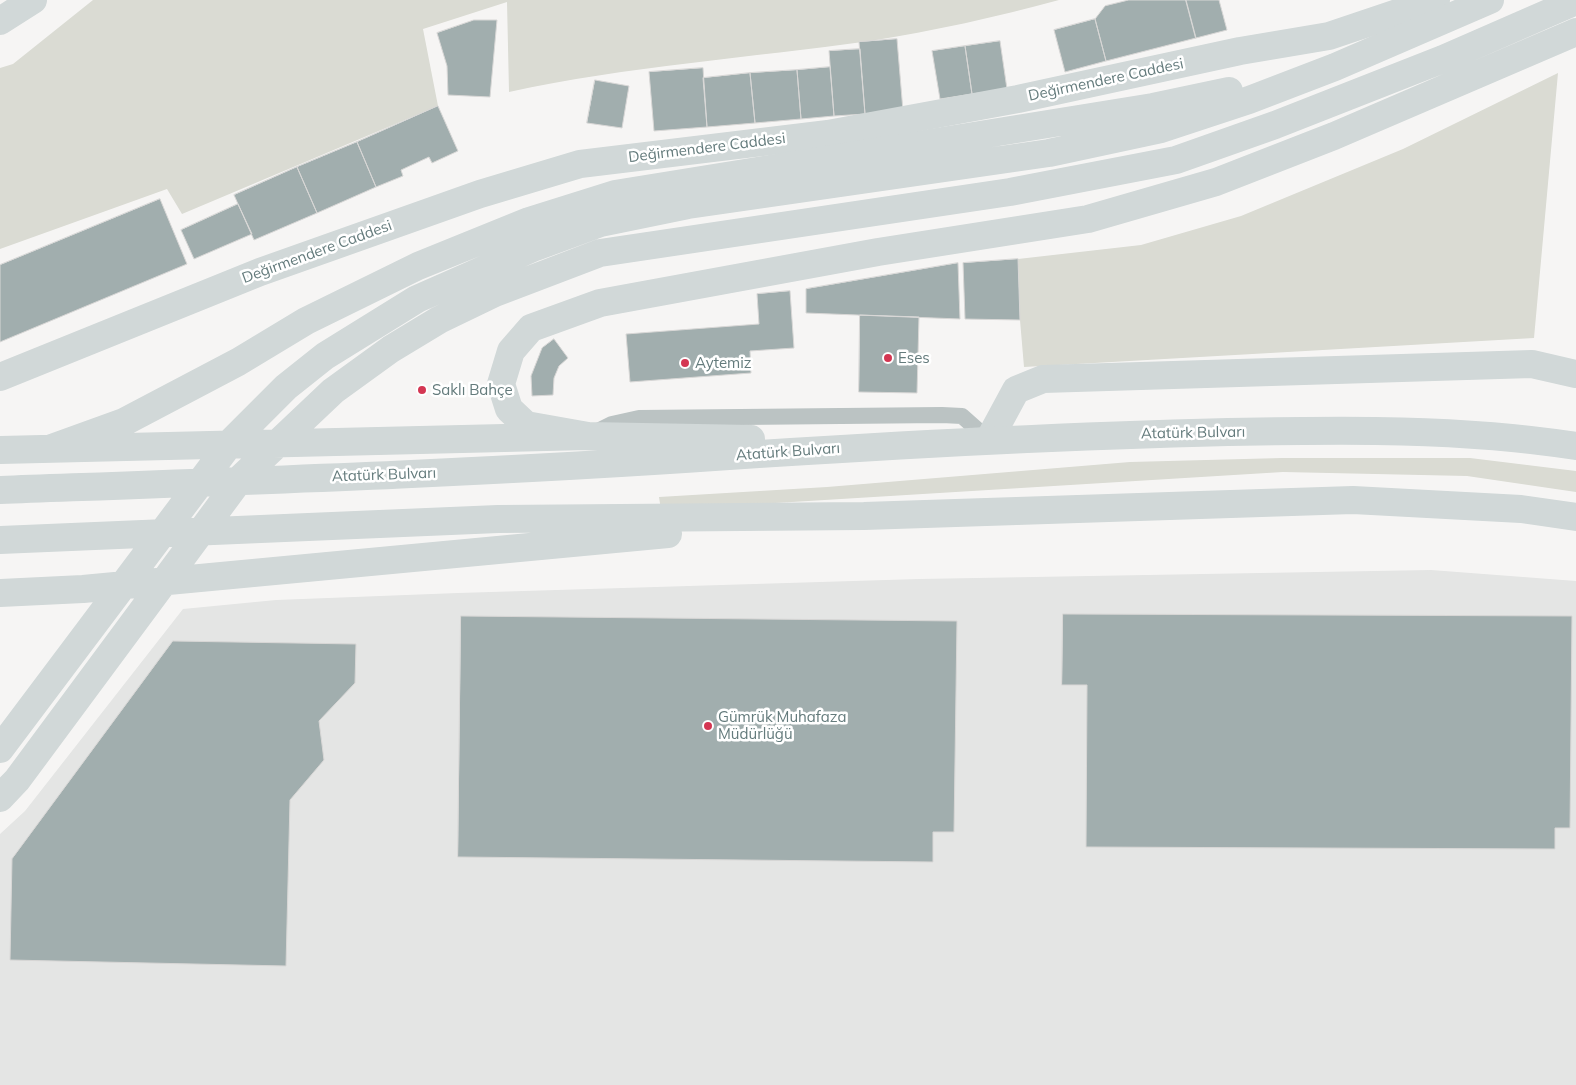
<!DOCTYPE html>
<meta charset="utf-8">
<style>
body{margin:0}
canvas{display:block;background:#f6f5f4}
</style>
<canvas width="1576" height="1085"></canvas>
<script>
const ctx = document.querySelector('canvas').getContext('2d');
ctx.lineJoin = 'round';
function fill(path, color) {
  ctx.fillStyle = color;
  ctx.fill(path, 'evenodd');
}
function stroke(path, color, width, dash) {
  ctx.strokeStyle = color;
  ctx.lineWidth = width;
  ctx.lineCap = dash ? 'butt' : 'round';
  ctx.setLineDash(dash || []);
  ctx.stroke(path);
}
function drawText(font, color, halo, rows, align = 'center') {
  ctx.font = font + ' Mulish,sans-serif';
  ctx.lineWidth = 5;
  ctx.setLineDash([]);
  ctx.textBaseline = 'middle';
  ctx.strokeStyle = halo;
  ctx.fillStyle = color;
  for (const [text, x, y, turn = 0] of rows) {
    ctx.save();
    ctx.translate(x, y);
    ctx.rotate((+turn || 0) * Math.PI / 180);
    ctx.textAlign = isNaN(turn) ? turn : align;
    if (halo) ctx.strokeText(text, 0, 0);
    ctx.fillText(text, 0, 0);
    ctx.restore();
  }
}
const built = new Path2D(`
 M1431,570L1576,581V1085H0V834L25,811L183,609L276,600L458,593L919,579Z`);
const green = new Path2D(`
 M93,0H1059C996,17 934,31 870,41C750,58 628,66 509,92L507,2L423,29L438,106L182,214L167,189L0,249V68L13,64Z
 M1558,73L1534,338L1024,367L1020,320L1018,259L1141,245L1241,216L1403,149Z
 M1282,458H1470L1576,471V492L1467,476L1283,472L661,510L659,497L827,487L1130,462Z`);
const building = new Path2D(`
 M1129,0H1186L1196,38L1106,61L1095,19L1105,6Z
 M1186,0H1219L1227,30L1196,38Z
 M1095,19L1106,61L1065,72L1054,30Z
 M474,20H497L490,97L448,95L447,66L437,33Z
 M897,39L903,111L865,114L859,42Z
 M1000,41L1007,89L972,94L965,46Z
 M965,46L972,94L940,99L932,51Z
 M860,49L865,114L834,116L829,51Z
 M830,67L834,116L801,119L797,70Z
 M703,68L707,127L654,131L649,72Z
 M797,70L801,119L755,123L750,73Z
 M750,73L755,123L707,127L703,78Z
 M595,80L629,86L622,128L587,123Z
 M438,106L458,151L432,163L429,157L401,170L403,176L376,187L357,142Z
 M357,142L376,187L317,213L297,167Z
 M297,167L317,213L254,240L234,195Z
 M160,199L187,264L0,342V265Z
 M238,204L252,234L194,259L181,230Z
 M1018,259L1020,320L965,319L963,263Z
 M958,263L960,319L806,313V289Z
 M790,291L794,348L750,351L751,373L630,382L626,334L759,324L757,294Z
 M860,315L919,317L917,393L859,392Z
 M554,339L568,358L559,366L554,378L553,395L532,396L531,376L542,348Z
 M1063,614L1572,616L1570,828H1555V849L1086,847L1087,685H1062Z
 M461,616L957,621L954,832H933V862L458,857Z
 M173,641L356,644L355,683L319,721L324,760L290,800L286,966L10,960L12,859Z`);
const lane = new Path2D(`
 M600,430L612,424L639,418L942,415L962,416L989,440`);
const secondary = new Path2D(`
 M0,21L33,0
 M989,440L1016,390L1043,379L1532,364L1576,374`);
const primary = new Path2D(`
 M0,377L260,272L480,194L580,164L828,134L1018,99L1240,51L1329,36L1436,0`);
const highway = new Path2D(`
 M588,436L526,425L509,409L501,384L511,351L531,328L600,303L878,252L1088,219L1216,182L1334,136L1576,32
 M52,448L124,422L238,362L306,321L418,266L529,221L615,194L1153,107L1229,91
 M0,450L588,436L751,439
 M0,490C243,481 486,473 729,456C895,445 1061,436 1228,432C1344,430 1460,428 1576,446
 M0,540L498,519L864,516L1353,500L1521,509L1576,517
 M0,593L83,589L668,534
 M0,749L230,443L286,387L325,356L417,299L535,247L600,223L688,205L1049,153L1161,129L1249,100L1335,67L1490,0
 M0,798L17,780L240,479L333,391L391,349L439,320L495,293L600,253L1010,192L1176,160L1275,125L1443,59L1576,1`);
const markers = [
 [888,358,5,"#d43652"],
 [685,363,5,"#d43652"],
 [422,390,5,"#d43652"],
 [708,726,5,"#d43652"]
];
const streetNames = [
 ["Değirmendere Caddesi",1106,80,-12],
 ["Değirmendere Caddesi",707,148,-7],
 ["Değirmendere Caddesi",317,252,-20],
 ["Atatürk Bulvarı",1193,433,-1],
 ["Atatürk Bulvarı",788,452,-4],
 ["Atatürk Bulvarı",384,475,-2]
];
const poiNames = [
 ["Eses",898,358],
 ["Aytemiz",695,363],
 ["Saklı Bahçe",432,390],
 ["Gümrük Muhafaza",718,717],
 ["Müdürlüğü",718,734]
];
fill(built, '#e4e5e4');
fill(green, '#dadbd3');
fill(building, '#a1aeae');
stroke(building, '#d8d7d6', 1);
stroke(lane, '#bbc3c3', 16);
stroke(secondary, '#d1d8d8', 28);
stroke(primary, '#d1d8d8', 28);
stroke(highway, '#d1d8d8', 28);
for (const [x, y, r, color] of markers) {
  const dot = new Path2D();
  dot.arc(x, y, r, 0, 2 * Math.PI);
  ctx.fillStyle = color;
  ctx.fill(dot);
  stroke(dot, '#fff', 2);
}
drawText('15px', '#647b7c', '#fff', streetNames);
drawText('15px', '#647b7c', '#fff', poiNames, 'left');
</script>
